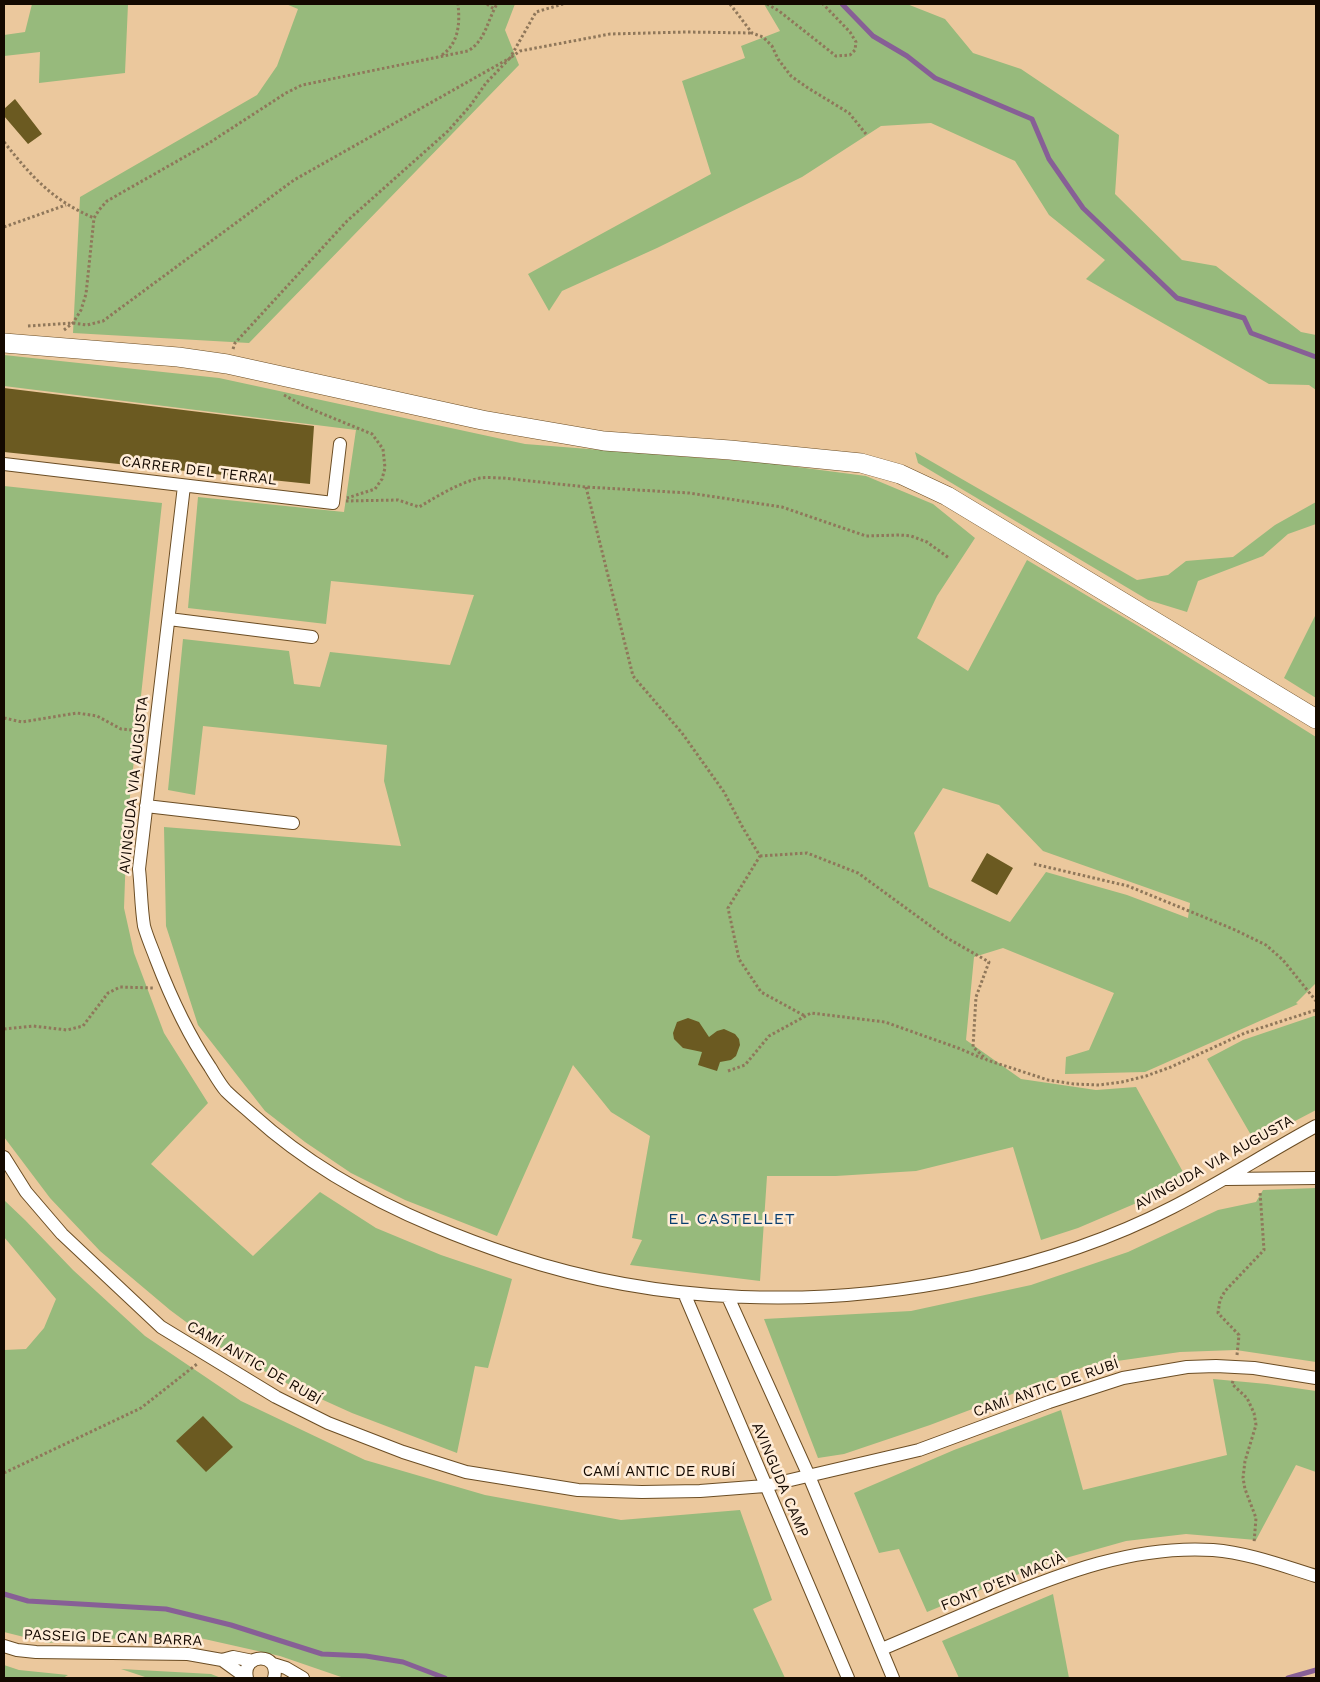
<!DOCTYPE html>
<meta charset="utf-8">
<style>
body{margin:0}
#map{position:relative;width:1320px;height:1682px;overflow:hidden;background:#ebc89d;font-family:"Work Sans",sans-serif}
canvas{display:block}
.frame{position:absolute;inset:0;border:5px solid #140900;pointer-events:none}
</style>
<div id="map">
<canvas width="1320" height="1682"></canvas>
<div class="frame"></div>
</div>
<script>
const ctx = document.querySelector('canvas').getContext('2d');
ctx.lineJoin = 'round';
function fill(path, color) {
  ctx.fillStyle = color;
  ctx.fill(path, 'evenodd');
}
function stroke(path, color, width, dash) {
  ctx.strokeStyle = color;
  ctx.lineWidth = width;
  ctx.lineCap = dash ? 'butt' : 'round';
  ctx.setLineDash(dash || []);
  ctx.stroke(path);
}
function drawText(font, color, halo, rows, align = 'center') {
  ctx.font = font + ' "Work Sans",sans-serif';
  ctx.lineWidth = 5;
  ctx.setLineDash([]);
  ctx.textBaseline = 'middle';
  ctx.strokeStyle = halo;
  ctx.fillStyle = color;
  for (const [text, x, y, turn = 0] of rows) {
    ctx.save();
    ctx.translate(x, y);
    ctx.rotate((+turn || 0) * Math.PI / 180);
    ctx.textAlign = isNaN(turn) ? turn : align;
    if (halo) ctx.strokeText(text, 0, 0);
    ctx.fillText(text, 0, 0);
    ctx.restore();
  }
}
const green = new Path2D(`
 M32,4H128L125,73L39,83L40,52L4,56V35L25,32Z
 M286,4H515L505,30L519,65L249,343L73,333L80,197L257,95L277,66L298,9Z
 M764,4H907L945,19L973,53L1021,69L1119,135L1115,194L1182,260L1216,266L1301,332L1316,335V390L1309,385L1269,384L1086,279L1105,260L1049,215L1015,161L931,123L881,126L802,177L657,248L562,291L549,311L528,274L711,174L682,81L745,58L741,46L780,31Z
 M4,355L219,378L525,444L767,463L866,476L933,504L975,538L937,596L917,638L968,671L1027,560L1145,630L1316,737V983L1296,1003L1298,1004L1145,1072L1065,1074L1066,1057L1089,1050L1114,993L1003,948L974,957L966,1040L1021,1079L1096,1090L1136,1087L1188,1181L1078,1228L1041,1240L1013,1147L916,1171L836,1176H767L760,1281L630,1265L642,1240L632,1238L650,1136L611,1112L573,1065L497,1236L405,1200L351,1173L305,1142L265,1111L198,1025L166,926L164,827L401,846L384,781L387,745L203,726L195,795L168,790L183,639L289,651L294,684L320,687L330,652L450,665L474,595L331,581L326,624L188,608L198,497L344,512L356,430L4,386ZM943,788L999,805L1043,851L1190,903L1188,918L1127,895L1046,872L1010,922L929,887L914,833Z
 M915,452L1137,580L1168,575L1186,561L1233,557L1275,525L1316,502V524L1288,534L1263,556L1198,581L1187,612L1148,600L918,463Z
 M4,486L162,503L127,824L124,908L134,953L164,1033L208,1103L151,1164L253,1256L320,1192L376,1228L441,1255L512,1279L488,1368L475,1366L457,1453L352,1413L290,1385L221,1348L170,1310L100,1251L50,1198L4,1137Z
 M1316,614V698L1284,678Z
 M1314,1016H1316V1110L1255,1142L1207,1059L1243,1040Z
 M1316,1188V1362L1236,1350L1180,1352L1089,1365L930,1425L844,1454L818,1458L764,1319L911,1311L1031,1285L1128,1252L1218,1210L1256,1202L1263,1190Z
 M4,1200L25,1220L73,1270L145,1336L241,1401L365,1460L485,1495L621,1520L740,1510L772,1600L753,1609L785,1678H344L280,1656L191,1636L74,1640L48,1643L4,1632V1350L26,1349L44,1328L56,1299L4,1237Z
 M1213,1379L1267,1384L1316,1391V1472L1296,1465L1256,1540L1186,1534L1126,1541L1041,1565L927,1612L899,1549L879,1553L854,1493L954,1450L1061,1410L1083,1490L1227,1455Z
 M1053,1594L1069,1678H959L942,1641Z
 M4,1665L19,1670L68,1675L63,1678H4Z
 M121,1669L211,1674L221,1678H148Z`);
const stream = new Path2D(`
 M842,4L873,36L907,56L935,78L1032,119L1049,159L1083,208L1177,298L1244,318L1251,333L1316,357
 M4,1594L28,1601L166,1609L231,1625L322,1654L366,1656L403,1662L445,1678
 M1288,1678L1316,1670`);
const building = new Path2D(`
 M15,99L42,134L28,144L4,116V109Z
 M4,388L314,426L310,484L4,452Z
 M987,853L1013,868L997,895L971,881Z
 M688,1018L699,1022L709,1037L717,1031L724,1029L735,1034L739,1039L740,1045L736,1056L731,1060L720,1062L717,1071L698,1065L702,1052L683,1048L674,1039L673,1033L677,1022Z
 M203,1416L233,1447L206,1472L176,1441Z`);
const path = new Path2D(`
 M487,4L494,9
 M730,4L752,33L763,37L772,46L778,59L791,76L808,88L849,113L866,134
 M767,4L779,11L836,56L850,55L855,50L856,42L850,32L823,4
 M442,55C459,43 460,23 458,4
 M4,142C32,177 52,200 94,218
 M4,227L66,205
 M28,326L73,323L87,325L103,321L294,180L510,58L536,12L563,4
 M64,330L73,323L81,310L86,294L94,218L99,210L107,201L209,143L286,93L302,85L468,51C486,40 487,21 497,4
 M233,349L235,343L347,221L448,131L470,106L486,83L510,58L520,51L610,34L686,32L752,33
 M284,395L306,407L372,434L383,449L385,468L382,479L375,489L347,498
 M586,487L633,676L682,733L724,792L743,828L760,856L728,908L739,959L761,992L805,1016
 M346,501L398,500L419,507C438,496 458,483 480,478C487,477 496,478 503,478L586,487L689,493L782,507L866,536L900,535L911,536L927,542L949,558
 M4,718L22,722L77,713L97,716L121,729L141,731
 M760,856L807,853L858,873L947,938L989,962L976,997L973,1047L987,1060L1048,1080L1074,1084L1099,1085L1122,1082L1146,1076L1171,1067L1245,1033L1316,1010
 M1034,864L1128,886L1233,929L1266,945L1283,960L1316,1001
 M4,1029L33,1026L67,1030L83,1026L108,993L120,987L154,988
 M728,1071L745,1065L769,1036L811,1013L885,1022L958,1048L984,1059
 M1237,1355L1239,1335L1218,1313L1220,1300L1225,1291L1264,1250L1260,1192
 M1233,1381L1232,1384L1247,1398L1254,1413L1256,1425L1245,1461L1243,1478L1245,1489L1256,1518L1254,1543
 M4,1473L141,1408L197,1364`);
const street = new Path2D(`
 M4,464L333,503L340,444
 M184,486L139,869C141,887 141,907 144,926C147,937 152,948 156,959C171,998 187,1033 210,1067C215,1075 220,1084 226,1091C234,1099 244,1107 253,1115C307,1164 367,1198 434,1226C460,1237 487,1247 514,1256C661,1305 821,1309 972,1277C1041,1262 1111,1239 1173,1207C1222,1182 1268,1152 1316,1126
 M169,619L312,637
 M146,806L293,823
 M4,1157L26,1192L62,1234L161,1327L276,1397L328,1423L403,1452L466,1472L578,1490L642,1492L700,1491L765,1486L919,1450L1049,1402L1123,1378L1187,1367L1216,1366L1254,1368L1316,1378
 M1226,1179L1316,1178
 M684,1293L848,1678
 M728,1297L809,1476L893,1678
 M4,1646L17,1650L36,1652L188,1654L222,1660L233,1657L253,1661
 M882,1649C918,1634 954,1618 990,1603C1062,1573 1134,1545 1213,1550C1249,1553 1283,1566 1316,1576
 M222,1660L247,1678
 M273,1664L286,1668L303,1678
 M247,1678C241,1652 281,1652 274,1678`);
const secondary = new Path2D(`
 M4,343L178,357L227,364L482,420L604,441L730,450L861,463L900,474L947,496L1316,719`);
const streetNames = [
 ["CARRER DEL TERRAL",199,471,7],
 ["AVINGUDA VIA AUGUSTA",134,785,-84],
 ["AVINGUDA VIA AUGUSTA",1214,1163,-29],
 ["CAMÍ ANTIC DE RUBÍ",254,1363,30],
 ["CAMÍ ANTIC DE RUBÍ",1046,1388,-19],
 ["CAMÍ ANTIC DE RUBÍ",659,1472],
 ["AVINGUDA CAMP",780,1480,67],
 ["FONT D'EN MACIÀ",1003,1582,-22],
 ["PASSEIG DE CAN BARRA",113,1638,2]
];
const neighbourhoodNames = [
 ["EL CASTELLET",732,1219]
];
fill(green, '#97ba7c');
stroke(stream, '#875f96', 5);
fill(building, '#6b5a21');
stroke(street, '#6b4d24', 14);
stroke(secondary, '#6b4d24', 20);
stroke(path, '#8f775a', 3, [2.5, 2.5]);
stroke(street, '#fff', 12);
stroke(secondary, '#fff', 19);
drawText('15px', '#140900', '#ffecd7', streetNames);
ctx.letterSpacing = '1px';
drawText('16px', '#093e6f', '#ffecd7', neighbourhoodNames);
ctx.letterSpacing = '0px';
</script>
